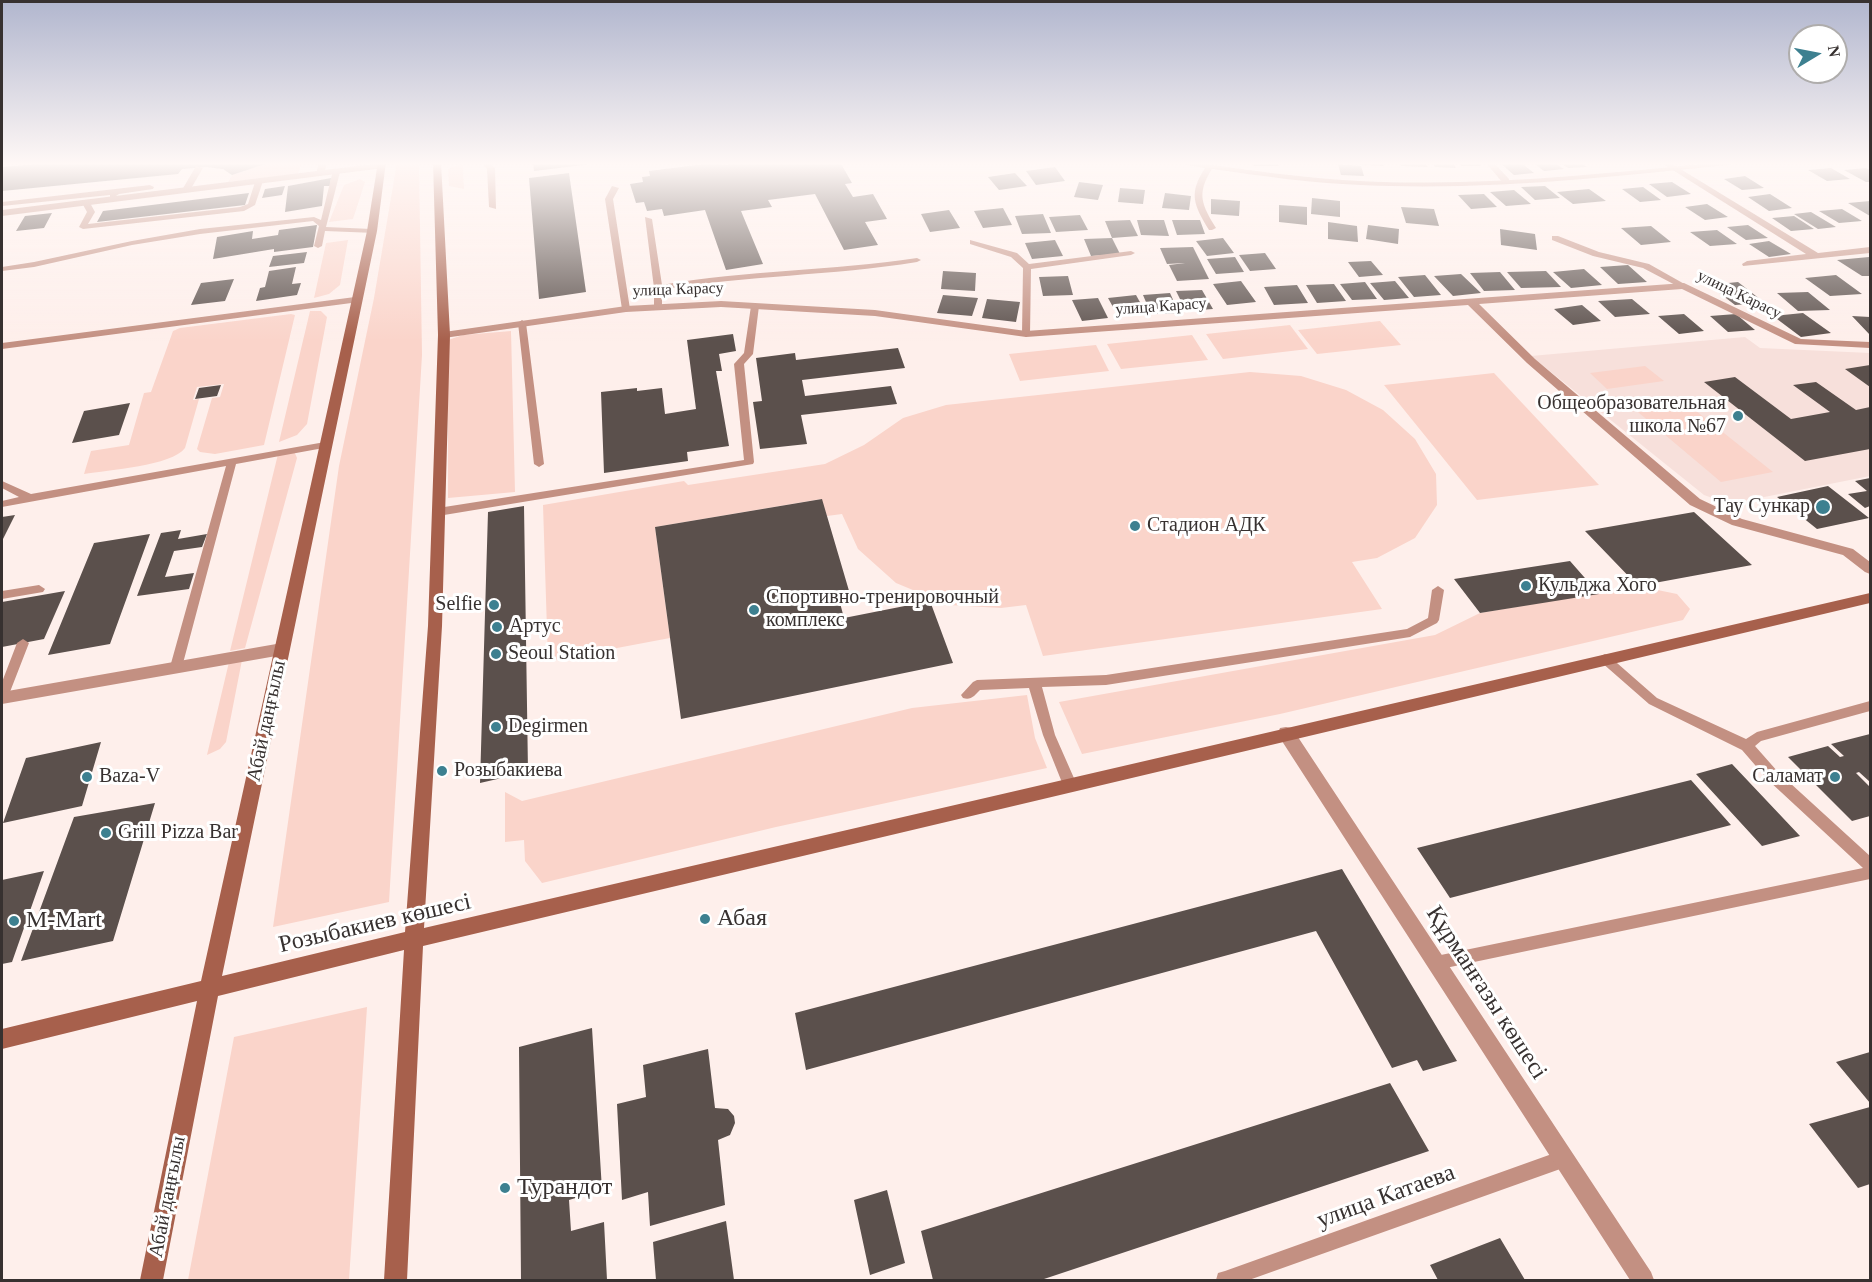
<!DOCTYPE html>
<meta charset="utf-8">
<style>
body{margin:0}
#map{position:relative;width:1872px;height:1282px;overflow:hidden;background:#feefeb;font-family:"Times New Roman",serif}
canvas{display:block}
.frame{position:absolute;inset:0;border:3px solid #373130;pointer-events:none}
.north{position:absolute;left:1788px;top:24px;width:60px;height:60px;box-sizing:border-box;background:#fff;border:2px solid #afadac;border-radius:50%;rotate:80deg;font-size:16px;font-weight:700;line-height:24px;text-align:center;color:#373130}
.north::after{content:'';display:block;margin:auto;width:21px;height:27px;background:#3d8090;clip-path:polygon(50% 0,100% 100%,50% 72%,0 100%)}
</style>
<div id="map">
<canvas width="1872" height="1282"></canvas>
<div class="frame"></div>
<div class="north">N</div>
</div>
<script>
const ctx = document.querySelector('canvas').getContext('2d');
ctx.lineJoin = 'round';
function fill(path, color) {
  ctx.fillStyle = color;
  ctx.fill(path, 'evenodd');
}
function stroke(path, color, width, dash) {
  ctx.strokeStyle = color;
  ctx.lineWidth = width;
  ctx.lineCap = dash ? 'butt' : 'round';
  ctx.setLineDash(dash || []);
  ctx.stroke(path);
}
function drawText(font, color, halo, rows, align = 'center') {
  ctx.font = font + ' "Times New Roman",serif';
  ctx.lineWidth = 6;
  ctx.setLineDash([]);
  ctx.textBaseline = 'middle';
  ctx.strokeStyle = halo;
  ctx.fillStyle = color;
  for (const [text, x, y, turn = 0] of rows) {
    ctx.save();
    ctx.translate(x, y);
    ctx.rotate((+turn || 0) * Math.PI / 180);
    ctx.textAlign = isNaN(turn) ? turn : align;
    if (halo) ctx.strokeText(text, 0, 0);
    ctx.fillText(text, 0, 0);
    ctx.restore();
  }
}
const built = new Path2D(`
 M1745,337L1760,348L1870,353V476L1729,504L1704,495L1531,356Z`);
const green = new Path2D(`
 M283,162H302L298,174L228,182L232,175L265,164Z
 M397,162H419L422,355L389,902L273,927L339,466L374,298Z
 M463,163L464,189L449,186L448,169Z
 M360,179L365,182L353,219L329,222L344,185Z
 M348,240L340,285L329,294L314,298L326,243Z
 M310,311H321L327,317L307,424L297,435L279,442Z
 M291,314L295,315L264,445L215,454L200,452L197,449L212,398L220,397L224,384L197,387L193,400L199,399L185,448C172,466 108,470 84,474L91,451L129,445L144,393L151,392L173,331L180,328Z
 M1380,321L1401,345L1317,354L1298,330Z
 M1290,325L1308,349L1223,359L1206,334Z
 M511,331L515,492L448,498V340L463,335Z
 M1192,335L1208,360L1121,369L1107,344Z
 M1096,345L1109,371L1020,381L1009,354Z
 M1645,366L1664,381L1607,389L1590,373Z
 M1250,372L1301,376L1346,390L1383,410L1415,439L1436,474L1437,505L1415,538L1377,558L1352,562L1382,609L1043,656L1026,605L1001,608L949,605L896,583L858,549L842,514L827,516L821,499L655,527L670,638L548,661L543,505L684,481L688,485L825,464L864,445L903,418L946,405Z
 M1494,373L1599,485L1477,500L1384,385Z
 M1681,399L1773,472L1721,482L1632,407Z
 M279,450L294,451L297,458L245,648L230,651Z
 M1638,586L1677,594L1690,609L1683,620L1280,714L1082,754L1059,702L1435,635L1480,613Z
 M242,660L226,742L220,749L207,755L229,662Z
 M1027,695L1035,738L1047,768L776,827L542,883L525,861L524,840L505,842V792L522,801L912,708Z
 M367,1007L349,1280H188L234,1037Z`);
const building = new Path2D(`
 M59,162H261L265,164L232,175L223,169L206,167L182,169L178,174L2,191V167Z
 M533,162H600V163L534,171Z
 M720,162L723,165L749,162H840L852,183L845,184L853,197L873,194L887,219L865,222L878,245L844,250L815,194L768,200L772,207L741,211L763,264L726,270L705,210L664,216L662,209L647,211L644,202L636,203L630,184L643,182L642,177L650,176L649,171Z
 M1253,162H1277L1279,166H1254Z
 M1360,162H1382L1384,166L1361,165Z
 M1398,162H1424L1428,167L1401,166Z
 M1432,162H1453L1456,168L1435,167Z
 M1458,162H1478L1481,166H1461Z
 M1520,162L1534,173L1514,175L1500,163Z
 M1532,162H1553L1564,169L1544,171Z
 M1558,162H1579L1587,167L1568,168Z
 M1338,164L1361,166L1364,176L1341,175Z
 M1055,167L1065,181L1036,185L1026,171Z
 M1831,168L1850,179L1827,181L1808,170Z
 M1866,168L1870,170V182H1866L1844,170Z
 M569,173L586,292L539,299L529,178Z
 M1015,173L1027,186L999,190L988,177Z
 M1745,176L1764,188L1742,190L1724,179Z
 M331,178L330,186H324L322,206L285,212L288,186Z
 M1079,182L1103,185L1098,200L1074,197Z
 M1672,182L1691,194L1667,197L1649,184Z
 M285,186L282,195L262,198L265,189Z
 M1545,186L1560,198L1535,200L1521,187Z
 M1643,187L1661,200L1640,202L1622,189Z
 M1120,188L1145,190L1143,204L1118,202Z
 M1589,189L1606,201L1573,204L1557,192Z
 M1514,190L1531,204L1506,206L1490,192Z
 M249,193L245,205L97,222L103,211Z
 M1165,193L1191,196L1189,210L1162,208Z
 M1484,194L1497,207L1471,209L1458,195Z
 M1770,194L1792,208L1769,211L1748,197Z
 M1312,198L1340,201V217L1311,214Z
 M1211,199L1240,201L1239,216L1211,214Z
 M1870,201V216L1848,203Z
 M1707,204L1728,217L1705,220L1685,207Z
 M1279,205L1307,207V225L1279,222Z
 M1401,207L1434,209L1439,226L1406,223Z
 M1003,208L1012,225L983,228L974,211Z
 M1842,209L1862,221L1839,223L1819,211Z
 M949,210L960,228L930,232L921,214Z
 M1811,212L1836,227L1818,229L1794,214Z
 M52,213L44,228L16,231L25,216Z
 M1043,214L1051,233L1022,234L1015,216Z
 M1080,215L1088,230L1056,232L1049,217Z
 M1794,216L1814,229L1791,231L1772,218Z
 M1130,220L1138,236L1112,238L1105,221Z
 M1137,220H1164L1169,236L1141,235Z
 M1172,220H1200L1205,234L1177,235Z
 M1328,222L1357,226L1358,242L1328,239Z
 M317,225L313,247L274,252V249L213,259L217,237L253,231L252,239L278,235L279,230Z
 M1368,225L1399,229L1398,244L1366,239Z
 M1748,225L1768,238L1746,240L1727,227Z
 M1651,226L1671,242L1641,245L1621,228Z
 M1500,229L1535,234L1537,250L1501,245Z
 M1717,230L1737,244L1710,246L1690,232Z
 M1112,238L1120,254L1091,256L1084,239Z
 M1223,238L1234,253L1207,256L1196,241Z
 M1055,240L1063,256L1032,259L1025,243Z
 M1769,241L1791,254L1769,257L1749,244Z
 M1193,247L1209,279L1177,281L1169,265L1185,263L1167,264L1160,248Z
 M307,252L304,263L269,267L273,256Z
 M1265,253L1276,269L1250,271L1239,255Z
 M1235,257L1244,272L1216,274L1207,259Z
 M1869,257L1870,276H1862L1837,260Z
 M1371,261L1383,275L1359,277L1348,262Z
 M1628,265L1647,282L1618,284L1600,267Z
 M296,267L292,284L301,283L297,295L256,301L260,288L265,287L269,271Z
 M1584,269L1602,285L1571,288L1553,272Z
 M943,271L976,273L975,291L941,289Z
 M1546,271L1561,287L1521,288L1507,272Z
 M1500,272L1515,290L1484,291L1470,273Z
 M1461,274L1481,293L1453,296L1434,276Z
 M1425,275L1441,295L1414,297L1398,277Z
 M1836,275L1862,294L1830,296L1805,278Z
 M1068,276L1073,295L1043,296L1039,277Z
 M234,279L225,301L191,305L201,283Z
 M1241,281L1256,302L1227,305L1213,284Z
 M1395,281L1409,298L1384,300L1370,283Z
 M1365,282L1377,299L1352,300L1340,284Z
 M1738,282L1765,303L1735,305L1709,285Z
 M1334,284L1346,301L1317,303L1306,285Z
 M1297,285L1308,303L1274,305L1264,287Z
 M1202,290L1213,309L1186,311L1176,291Z
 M1808,292L1830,310L1798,311L1777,293Z
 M1170,293L1179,313L1151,314L1143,295Z
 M943,295L978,298L972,316L937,313Z
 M1136,295L1146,313L1118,316L1108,298Z
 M1098,298L1108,318L1082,321L1072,300Z
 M987,299L1020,302L1016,322L982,318Z
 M1632,299L1650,314L1615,317L1598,301Z
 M1582,305L1601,321L1573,325L1554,309Z
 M1803,313L1831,333L1801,337L1773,316Z
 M1684,314L1704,331L1679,334L1658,316Z
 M1736,314L1755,330L1728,332L1710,316Z
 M1852,316L1870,317V335Z
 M733,334L736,351L719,354L722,371H716L729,446L687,452L688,461L604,473L601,392L637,388V391L662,388L665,414L696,409L687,340Z
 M898,348L905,368L802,380L805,396L891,386L897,404L801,415L807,444L760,449L753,402L762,401L756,358L795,353L796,360Z
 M1870,365V387L1845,369Z
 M1735,377L1791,419L1830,412L1793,385L1816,382L1856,410L1870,407V449L1805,461L1704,382Z
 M221,385L217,396L195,399L199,388Z
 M130,403L119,435L72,443L84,411Z
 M1870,478V506L1865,508L1848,494L1867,491L1855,481Z
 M1828,486L1869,518L1817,529L1777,497Z
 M822,499L852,601L840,603L844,618L930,601L953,663L681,719L655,527Z
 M524,506L528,772L480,783L488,512Z
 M1694,512L1752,565L1638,586L1585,531Z
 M15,515L2,541V517Z
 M181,530L178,539L207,534L202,547L174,551L165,577L194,573L189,589L137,596L161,533Z
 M150,534L110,644L48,655L94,543Z
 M1570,561L1599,594L1480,613L1454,579Z
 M65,591L44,639L2,647V602Z
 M1870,734V782L1859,772L1856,773L1870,787V816L1852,821L1788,757L1828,746L1840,757L1844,756L1831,744Z
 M101,742L82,806L3,823L26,758Z
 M1732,764L1800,836L1762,846L1696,774Z
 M1691,780L1731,825L1450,898L1417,848Z
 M155,803L113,941L21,961L74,817Z
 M1342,869L1457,1061L1423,1071L1417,1060L1392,1068L1316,931L806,1070L795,1013Z
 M44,871L12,962L2,964V880Z
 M592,1028L602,1190L569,1200L571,1231L604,1222L607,1280H521L519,1047Z
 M708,1049L715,1108L728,1109L734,1116L735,1123L730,1135L718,1140L725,1205L650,1226L648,1192L622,1200L617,1104L646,1097L643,1065Z
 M1870,1052V1103L1836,1062Z
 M1390,1083L1429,1151L1041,1280H933L921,1231Z
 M1870,1107V1184L1858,1188L1809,1124Z
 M887,1190L905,1263L870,1275L854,1200Z
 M726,1221L734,1280H656L653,1242Z
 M1500,1238L1525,1280H1438L1430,1265Z`);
const lane = new Path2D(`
 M319,162H327L324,174L320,176L316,174Z
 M481,162H488L495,168L496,209L489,207L487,169Z
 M1179,162H1192C1247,170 1304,178 1360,181C1480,187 1601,174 1721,162H1741L1737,164C1613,177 1486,191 1361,185C1311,183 1261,176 1212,169C1196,194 1202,205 1216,228L1212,230H1209C1194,205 1188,194 1205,168L1182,164Z
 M196,166L203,168L189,192H183L182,190Z
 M333,170L340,172L326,227L372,229L376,231L375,233L325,231L322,246L318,248L314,246L319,226L313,221L200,234L132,245L34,267L2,271V267L34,262L132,241L200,229L314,217L321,220Z
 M256,179L263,181L255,205L244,211L83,229L79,227L87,212L82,203L83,201H89L95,212L88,224L240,207L248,204Z
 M150,185L154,187L153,189L119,194L113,198H110V195L2,206V202Z
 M612,186L619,188L613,199L630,309L626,312L622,309L605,199Z
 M645,217L652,219L662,285C746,270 832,271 917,258L921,260L917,262C832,276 746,275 662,290V307L658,310L654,307V288Z
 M1552,236H1558L1599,252L1649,264L1688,286L1681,288L1643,268L1593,256L1552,240Z
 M970,240L1017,253L1029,264L1131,251L1135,253L1131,255L1031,269L1030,334L1026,337L1022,334L1023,268L1011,257L970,244Z
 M755,303L759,306L753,354L744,364L754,462L753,464L438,516L434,514L433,512L438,508L744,460L734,364L744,353L751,306Z
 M522,320L526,323L544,464L539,467L534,464L518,323Z
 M325,442L329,443V447L236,464L182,667L180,670H172L170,667L226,466L2,507V501L19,497L2,488V481L31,494Z
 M39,585L45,589L43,592L2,599V591Z
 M1438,586L1444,590L1439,620L1437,623L1410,637L1106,685L1042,687L1055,735L1077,785L1075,789L1070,791L1065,789L1063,785L1043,735L1029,688L980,690C975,695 971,701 963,698L961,695L973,682L977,680L1106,675L1407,629L1428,618L1432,590Z
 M23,639L29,643L8,697L6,700L2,702V682L17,643Z
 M1605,654L1609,656L1657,698L1746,739L1757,732L1870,701V711L1761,741L1755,746L1778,772L1870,856V879L1436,970L1431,968L1428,963L1431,958L1436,956L1863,868L1768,780L1742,750L1649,704L1601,662L1599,659L1601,656Z
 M1563,1150L1569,1153L1572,1159L1569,1165L1563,1168L1249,1280H1216L1218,1273L1225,1271Z`);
const street = new Path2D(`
 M1485,162H1493L1509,179V183H1503Z
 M1660,162H1669L1818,253L1870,247V253L1743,266L1742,264L1747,261L1806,254Z
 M381,163L384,164V168L2,216V210Z
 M1684,283L1801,339L1870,342V348L1795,344L1682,289L1479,304L1535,359L1700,499L1742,519L1853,549L1870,562V574L1865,572L1843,555L1732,525L1690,505L1527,363L1468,305L1026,337L875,316L721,307L626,312L444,338L438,335L444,332L626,306L721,301L875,310L1026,331Z
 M355,297L360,300L359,302L2,349V343Z
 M282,643L287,645L290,649L287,653L282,655L2,704V692Z
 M1286,727L1292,728L1651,1272L1654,1280H1630L1280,738L1278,733L1280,728Z`);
const secondary = new Path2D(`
 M378,162H386L377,231L222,976L405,932L428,626L438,335L433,162H441L450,335L442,626L424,928L1870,593V603L423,946L407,1280H384L404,950L218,996L163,1280H140L197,1001L2,1049V1029L201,981L367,231Z`);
const markers = [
 [1738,416,6,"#3d8090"],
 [1823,507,8,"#3d8090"],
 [1135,526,6,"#3d8090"],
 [1526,586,6,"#3d8090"],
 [494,605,6,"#3d8090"],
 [754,610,6,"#3d8090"],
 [497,627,6,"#3d8090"],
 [496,654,6,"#3d8090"],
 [496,727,6,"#3d8090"],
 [442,771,6,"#3d8090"],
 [87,777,6,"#3d8090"],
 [1835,777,6,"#3d8090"],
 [106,833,6,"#3d8090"],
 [705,919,6,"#3d8090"],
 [14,921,6,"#3d8090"],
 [505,1188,6,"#3d8090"]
];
const farStreetnames = [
 ["улица Карасу",678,290,-2],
 ["улица Карасу",1739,295,26],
 ["улица Карасу",1161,307,-4]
];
const poiNames = [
 ["Общеобразовательная",1726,404,"right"],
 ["школа №67",1726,427,"right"],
 ["Тау Сункар",1810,507,"right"],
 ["Стадион АДК",1147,526],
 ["Кульджа Хого",1538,586],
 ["Спортивно-тренировочный",766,598],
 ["комплекс",766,621],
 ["Selfie",482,605,"right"],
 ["Артус",509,627],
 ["Seoul Station",508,654],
 ["Degirmen",508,727],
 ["Розыбакиева",454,771],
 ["Baza-V",99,777],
 ["Саламат",1823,777,"right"],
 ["Grill Pizza Bar",118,833]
];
const streetNames = [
 ["Абай даңғылы",267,721,-78],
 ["Абай даңғылы",168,1197,-79]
];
const nearPoinames = [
 ["Абая",717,919],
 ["M-Mart",26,921],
 ["Турандот",517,1188]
];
const nearStreetnames = [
 ["Розыбакиев көшесі",375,924,-13],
 ["Құрманғазы көшесі",1486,993,57],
 ["улица Катаева",1386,1197,-20]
];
fill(built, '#f7e0db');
fill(green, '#fad4ca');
fill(building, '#5b504c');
fill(lane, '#c39082');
fill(street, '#c39082');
fill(secondary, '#a7604c');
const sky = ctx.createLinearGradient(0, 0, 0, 341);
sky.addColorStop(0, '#b1b6ce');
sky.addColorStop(0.48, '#fff8f6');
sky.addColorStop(1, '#fff8f600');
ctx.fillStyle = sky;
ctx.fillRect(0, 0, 1872, 341);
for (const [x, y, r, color] of markers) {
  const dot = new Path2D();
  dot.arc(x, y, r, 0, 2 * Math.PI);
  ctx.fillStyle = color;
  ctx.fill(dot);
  stroke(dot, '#fff', 2);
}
drawText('16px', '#373130', '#fff', farStreetnames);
drawText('20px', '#373130', '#fff', poiNames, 'left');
drawText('20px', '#373130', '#fff', streetNames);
drawText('24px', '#373130', '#fff', nearPoinames, 'left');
drawText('24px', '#373130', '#fff', nearStreetnames);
</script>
